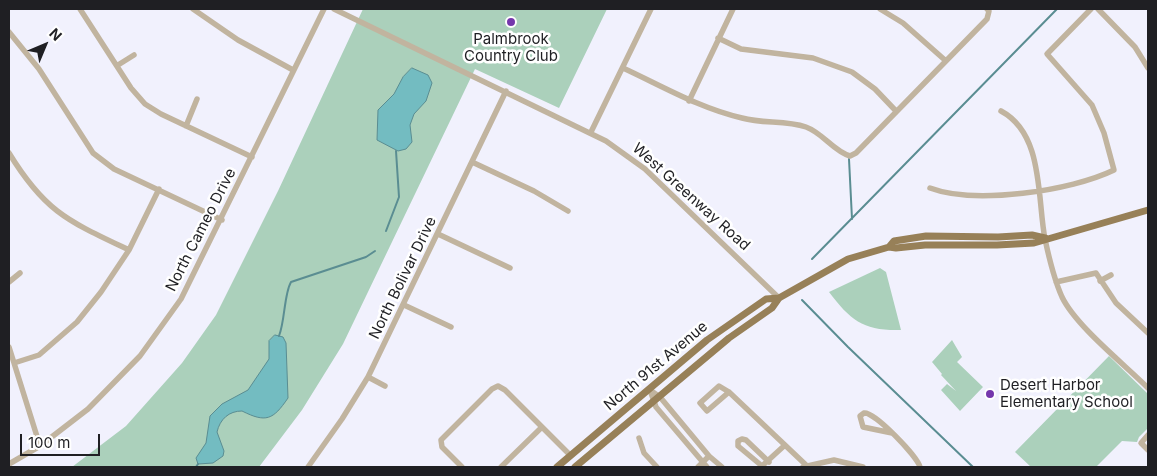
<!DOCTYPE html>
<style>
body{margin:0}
#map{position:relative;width:1157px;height:476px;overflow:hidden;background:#f1f1fd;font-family:Inter,sans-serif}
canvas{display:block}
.frame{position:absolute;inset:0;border:10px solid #1f1f23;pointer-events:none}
.north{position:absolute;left:20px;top:20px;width:50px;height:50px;-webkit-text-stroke:4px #fff;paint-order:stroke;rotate:45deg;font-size:14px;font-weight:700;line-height:20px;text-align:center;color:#1f1f23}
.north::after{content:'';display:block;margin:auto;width:18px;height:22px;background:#1f1f23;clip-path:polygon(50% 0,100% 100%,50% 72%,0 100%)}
.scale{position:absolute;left:20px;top:434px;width:80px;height:22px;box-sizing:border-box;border:2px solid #1f1f23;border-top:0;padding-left:6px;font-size:15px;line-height:18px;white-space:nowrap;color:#1f1f23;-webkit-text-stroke:4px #fff;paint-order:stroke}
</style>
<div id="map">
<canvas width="1157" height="476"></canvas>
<div class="frame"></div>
<div class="north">N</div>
<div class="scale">100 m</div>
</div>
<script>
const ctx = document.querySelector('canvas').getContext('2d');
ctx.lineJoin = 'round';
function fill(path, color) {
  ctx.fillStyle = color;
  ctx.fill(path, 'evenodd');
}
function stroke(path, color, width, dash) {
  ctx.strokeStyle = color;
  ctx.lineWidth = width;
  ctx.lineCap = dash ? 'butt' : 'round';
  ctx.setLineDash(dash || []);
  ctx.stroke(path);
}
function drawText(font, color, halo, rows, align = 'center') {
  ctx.font = font + ' Inter,sans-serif';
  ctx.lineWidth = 5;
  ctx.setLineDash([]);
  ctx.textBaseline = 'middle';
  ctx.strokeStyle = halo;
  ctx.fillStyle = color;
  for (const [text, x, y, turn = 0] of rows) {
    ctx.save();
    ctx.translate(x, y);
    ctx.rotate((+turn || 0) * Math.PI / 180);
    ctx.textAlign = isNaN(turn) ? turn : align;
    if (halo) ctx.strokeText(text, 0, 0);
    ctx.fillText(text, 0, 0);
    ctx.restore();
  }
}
const green = new Path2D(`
 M363,9H607L559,108L475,69L343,344L302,410L259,467H72L126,426L182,363L216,315L278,191Z
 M880,268L886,272L901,330C864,331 851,321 829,292Z
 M952,340L962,357L957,362L983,387L960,411L941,390L947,384L956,391L941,375L942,374L932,362Z
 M1109,356L1148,394V428L1139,437L1137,442L1122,441L1096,467H1031L1015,452Z`);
const water = new Path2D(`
 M412,68L428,75L432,83L426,101L414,114L410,125L412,142L406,149L398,151L377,140L378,110L394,94L403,77Z
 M275,335L283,337L286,343L288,398C273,420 266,423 242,411C229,411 220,419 217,432L224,451L223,456L213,463L198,464L196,458L206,443L210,416L222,404L248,390L269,359V341Z`);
const stream = new Path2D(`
 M849,159L852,219
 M386,231L399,197L396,151
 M812,259L1057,9
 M802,300L848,347L973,467
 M279,336C285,321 284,294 291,282L366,257L375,251
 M196,467L198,464`);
const minor = new Path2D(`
 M80,9L131,88L145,104L161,114L252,157
 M193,9L238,40L293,70
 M334,9L606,141L645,169L779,298
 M880,9L903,23L946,61
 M1098,9L1135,47L1148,68
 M9,32L39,69L93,153L114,169L222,220
 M718,38L741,49L813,58L852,72L875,89L896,111
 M118,65L134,55
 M623,68C662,86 699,108 742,118C763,124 785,120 806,127C823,133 833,151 850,156L856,153L987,19L989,11L987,9
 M689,101L733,9
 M1001,111C1044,134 1037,198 1045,239C1049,258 1054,279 1062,297C1076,326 1124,364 1148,388
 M186,126L197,99
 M591,132L651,9
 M9,153C45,212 68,221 129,250
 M472,162L534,191L568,211
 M930,188C975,205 1071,191 1114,170L1104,133L1092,105L1047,54L1091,9
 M438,234L510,268
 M1100,281L1111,275
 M9,282L20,273
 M1056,282L1096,273L1116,303L1148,333
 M404,305L451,327
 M9,347L40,446
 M14,363L39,355L77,322L101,292L129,250L159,189
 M368,377L385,386
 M650,390L660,397L709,456L722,467
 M650,390L656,407L707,467
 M729,392L707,411L700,403L719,386L729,392L806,465L807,467
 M892,433L863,427L860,416L864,413C874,411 917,456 920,467
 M1148,435L1141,443L1148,450
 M639,438L644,453L657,467
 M769,462L746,440L742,439L738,441V446L762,466L785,445
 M9,464L40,446L88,409L140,356L181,299L324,9
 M308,467L342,419L368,377L506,91
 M462,467L442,447L441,440L492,389L498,386L505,390L570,455
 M501,467L542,427
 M698,467L709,456
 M803,467L834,460L863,467`);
const major = new Path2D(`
 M889,247L894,241L926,236L998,237L1032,235L1045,238
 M557,467L707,340L766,299L779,298
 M575,467L729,338L772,308L779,298L848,259L889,247L896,248L925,245H997L1034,243L1148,210`);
const markers = [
 [511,22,5,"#7537ac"],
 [990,394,5,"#7537ac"]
];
const poiNames = [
 ["Palmbrook",511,39],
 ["Country Club",511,56],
 ["Desert Harbor",1000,385,"left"],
 ["Elementary School",1000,402,"left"]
];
const streetNames = [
 ["West Greenway Road",691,197,42],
 ["North Cameo Drive",201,230,-63],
 ["North Bolivar Drive",403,278,-64],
 ["North 91st Avenue",656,366,-40]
];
fill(green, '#abd0bb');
fill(water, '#73bcc1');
stroke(water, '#5a8d92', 1);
stroke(stream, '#5a8d92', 2);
stroke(minor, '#c1b49f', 5.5);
stroke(major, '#978058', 7);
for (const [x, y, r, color] of markers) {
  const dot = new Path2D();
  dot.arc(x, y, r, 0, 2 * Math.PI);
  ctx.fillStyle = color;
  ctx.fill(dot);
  stroke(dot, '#fff', 2);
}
drawText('15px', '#1f1f23', '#fff', poiNames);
drawText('15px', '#1f1f23', '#fff', streetNames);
</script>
